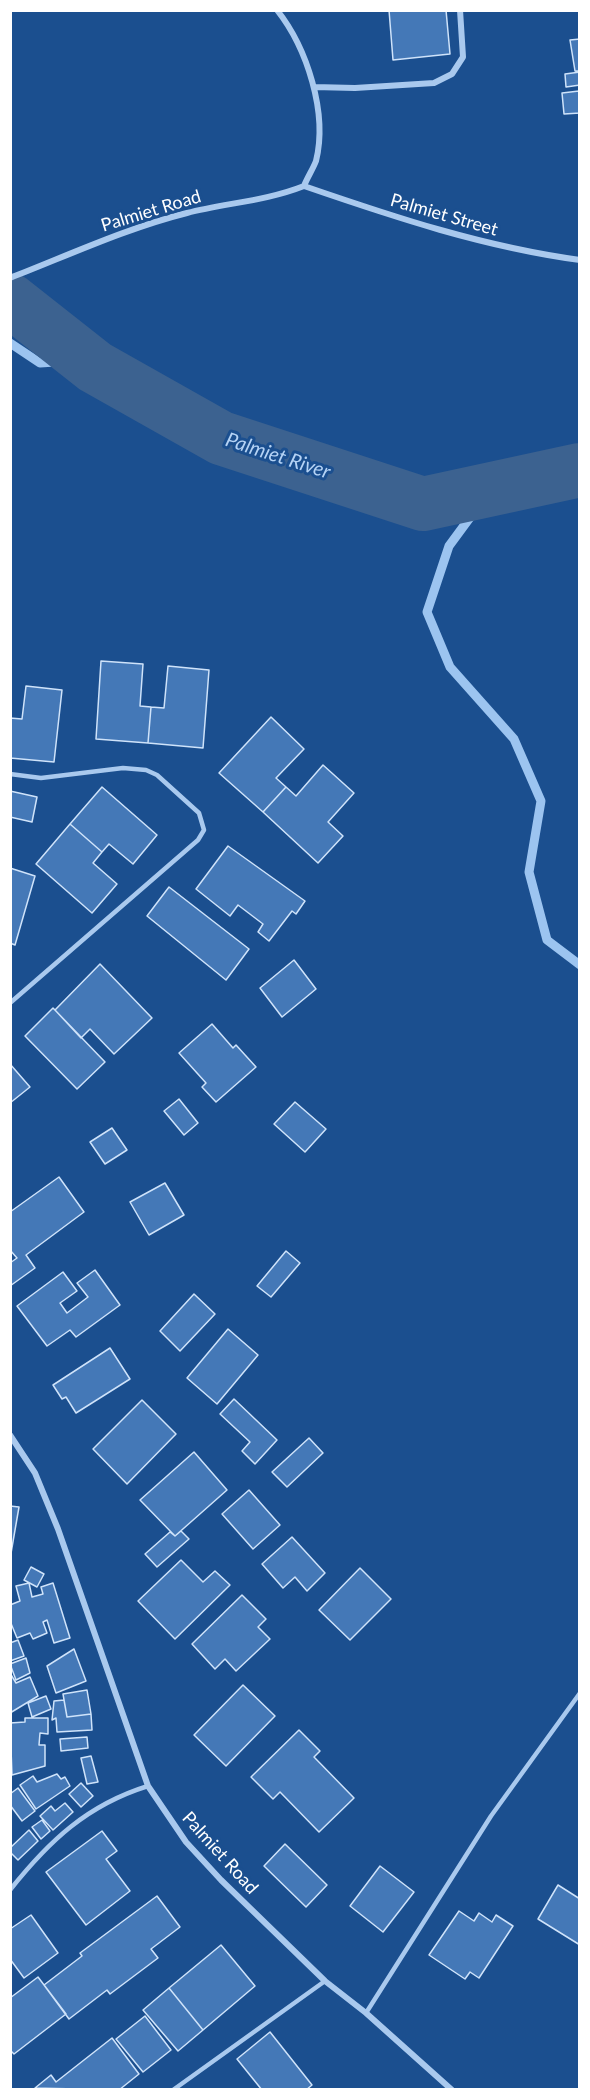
<!DOCTYPE html>
<style>
body{margin:0}
#map{position:relative;width:590px;height:2100px;overflow:hidden;background:#1b4f8f;font-family:Lato,sans-serif}
canvas{display:block}
.frame{position:absolute;inset:0;border:12px solid #fff;pointer-events:none}
</style>
<div id="map">
<canvas width="590" height="2100"></canvas>
<div class="frame"></div>
</div>
<script>
const ctx = document.querySelector('canvas').getContext('2d');
ctx.lineJoin = 'round';
function stroke(path, color, width, dash) {
  ctx.strokeStyle = color;
  ctx.lineWidth = width;
  ctx.lineCap = dash ? 'butt' : 'round';
  ctx.setLineDash(dash || []);
  ctx.stroke(path);
}
function fill(path, color) {
  ctx.fillStyle = color;
  ctx.fill(path, 'evenodd');
}
function drawText(font, color, halo, rows, align = 'center') {
  ctx.font = font + ' Lato,sans-serif';
  ctx.lineWidth = 6;
  ctx.setLineDash([]);
  ctx.textBaseline = 'middle';
  ctx.strokeStyle = halo;
  ctx.fillStyle = color;
  for (const [text, x, y, turn = 0] of rows) {
    ctx.save();
    ctx.translate(x, y);
    ctx.rotate((+turn || 0) * Math.PI / 180);
    ctx.textAlign = isNaN(turn) ? turn : align;
    if (halo) ctx.strokeText(text, 0, 0);
    ctx.fillText(text, 0, 0);
    ctx.restore();
  }
}
const stream = new Path2D(`
 M10,343L40,363L86,360
 M491,489L449,546L427,612L450,667L514,739L541,801L529,872L547,940L580,965`);
const river = new Path2D(`
 M10,300L95,367L221,438L423,504L580,470`);
const building = new Path2D(`
 M389,10H446L450,54L393,60Z
 M580,39V71H575L570,40Z
 M580,72V85L566,87L565,74Z
 M579,91L580,113L564,114L562,93Z
 M101,661L143,664L140,706L151,707L148,743L96,739Z
 M168,666L209,670L203,748L148,743L151,707L164,708Z
 M26,686L62,690L54,762L10,758V718L22,719Z
 M271,717L304,749L276,778L286,787L263,812L219,773Z
 M323,765L354,793L328,822L343,836L318,863L263,812L286,787L296,796Z
 M102,787L157,835L133,864L109,844L102,852L70,824Z
 M10,791L37,797L32,822L10,817Z
 M70,824L102,852L93,863L117,884L92,913L36,864Z
 M228,846L305,901L296,914L292,911L269,941L258,932L263,924L238,905L230,916L196,889Z
 M10,868L35,876L15,945L10,943Z
 M169,887L249,949L226,980L147,916Z
 M294,960L316,989L282,1017L260,988Z
 M100,964L152,1018L114,1054L90,1029L81,1038L55,1010Z
 M53,1008L105,1062L77,1089L25,1036Z
 M212,1024L233,1048L236,1045L256,1067L216,1102L202,1087L206,1083L179,1053Z
 M10,1064L30,1087L10,1103Z
 M179,1099L198,1123L184,1135L164,1111Z
 M295,1102L326,1129L305,1152L274,1124Z
 M112,1128L127,1150L105,1164L90,1142Z
 M59,1177L84,1212L26,1255L35,1268L10,1286V1263L17,1258L10,1250V1212Z
 M165,1183L184,1215L149,1235L130,1202Z
 M286,1251L300,1263L271,1297L257,1286Z
 M95,1270L120,1305L76,1337L70,1330L47,1346L17,1306L63,1272L77,1291L60,1303L67,1313L88,1297L77,1283Z
 M194,1294L215,1314L180,1351L160,1331Z
 M228,1329L258,1355L217,1404L187,1378Z
 M110,1348L130,1379L76,1413L66,1397L62,1399L53,1385Z
 M234,1399L277,1440L255,1464L242,1451L250,1442L220,1414Z
 M142,1400L176,1434L127,1484L93,1449Z
 M309,1438L323,1453L287,1487L272,1472Z
 M194,1452L227,1490L175,1536L140,1500Z
 M249,1490L280,1525L253,1549L222,1514Z
 M10,1506L19,1507L10,1559Z
 M181,1531L189,1539L157,1567L145,1554L170,1532L175,1536Z
 M292,1537L325,1573L307,1591L295,1577L283,1588L262,1564Z
 M181,1560L203,1582L215,1571L230,1585L175,1639L138,1601Z
 M31,1567L44,1574L37,1587L24,1580Z
 M360,1568L391,1599L350,1640L319,1610Z
 M29,1583L32,1597L43,1594L41,1587L53,1583L70,1638L54,1643L47,1620L43,1622L47,1633L33,1639L30,1633L17,1638L10,1621V1605L20,1601L16,1586Z
 M242,1595L266,1619L258,1627L270,1639L236,1671L225,1659L215,1669L192,1644Z
 M18,1640L24,1656L10,1661V1643Z
 M74,1649L86,1681L56,1693L47,1666Z
 M26,1658L30,1673L16,1680L10,1664Z
 M10,1673L16,1683L30,1677L38,1696L10,1713Z
 M243,1685L275,1716L226,1766L194,1735Z
 M87,1690L91,1714L67,1717L63,1694Z
 M46,1696L51,1709L32,1717L28,1703Z
 M64,1700L67,1717L91,1714L92,1730L57,1732L56,1718L52,1720L54,1701Z
 M25,1718H48V1734L40,1733L39,1745H45V1766L12,1775L10,1723L25,1722Z
 M299,1730L320,1751L314,1757L354,1798L319,1832L280,1792L273,1799L251,1777Z
 M87,1737L88,1748L61,1751L60,1739Z
 M91,1756L98,1782L87,1784L81,1758Z
 M57,1774L61,1779L65,1777L70,1786L36,1809L20,1785L33,1776L37,1782Z
 M81,1783L93,1796L81,1807L69,1794Z
 M18,1788L35,1811L22,1821L10,1805V1794Z
 M65,1803L73,1812L53,1830L40,1816L51,1806L55,1811Z
 M42,1820L50,1831L41,1839L32,1827Z
 M29,1830L38,1841L18,1860L10,1852V1848Z
 M102,1831L117,1851L106,1859L130,1891L86,1925L46,1872Z
 M285,1844L327,1885L306,1907L264,1866Z
 M380,1866L414,1892L383,1932L350,1906Z
 M558,1885L580,1899V1945L538,1919Z
 M157,1896L180,1927L151,1949L158,1958L110,1994L107,1990L69,2019L44,1985L82,1956L80,1953Z
 M459,1911L474,1921L479,1913L492,1922L496,1915L513,1926L479,1978L470,1972L465,1979L429,1955Z
 M31,1915L58,1953L24,1978L10,1959V1929Z
 M221,1945L255,1986L203,2030L169,1988Z
 M38,1977L66,2014L14,2054L10,2050V1998Z
 M169,1988L203,2030L178,2051L143,2010Z
 M145,2016L171,2050L143,2072L116,2039Z
 M270,2032L312,2085L306,2090H262L237,2059Z
 M112,2038L139,2074L119,2090L35,2088L51,2075L56,2082Z`);
const lane = new Path2D(`
 M10,774L41,778L123,768L146,770L157,775L199,813L204,830L198,840L10,1003
 M10,1890C49,1841 87,1805 148,1786
 M366,2013L491,1816L580,1693
 M173,2090L325,1981`);
const street = new Path2D(`
 M277,10C307,48 328,113 316,161C313,169 307,178 304,186
 M314,87L355,88L434,83L452,74L463,57L460,10
 M304,186C394,217 484,247 580,260
 M10,278C69,255 127,228 187,213C226,203 266,201 304,186
 M10,1435L35,1473L58,1529L148,1786L186,1842L221,1880L325,1981L366,2013L452,2090`);
const streetNames = [
 ["Palmiet Road",151,211,-17],
 ["Palmiet Street",444,215,16],
 ["Palmiet Road",220,1853,48]
];
const waterNames = [
 ["Palmiet River",278,456,18]
];
stroke(stream, '#9cc4f0', 9);
stroke(river, '#3c6290', 54);
fill(building, '#4478b7');
stroke(building, '#cfe3fa', 1.5);
stroke(lane, '#a9c9ee', 4.5);
stroke(street, '#a9c9ee', 6);
drawText('18px', '#fff', '#1b4f8f', streetNames);
drawText('italic 20px', '#b5d3f5', '#1b4f8f', waterNames);
</script>
